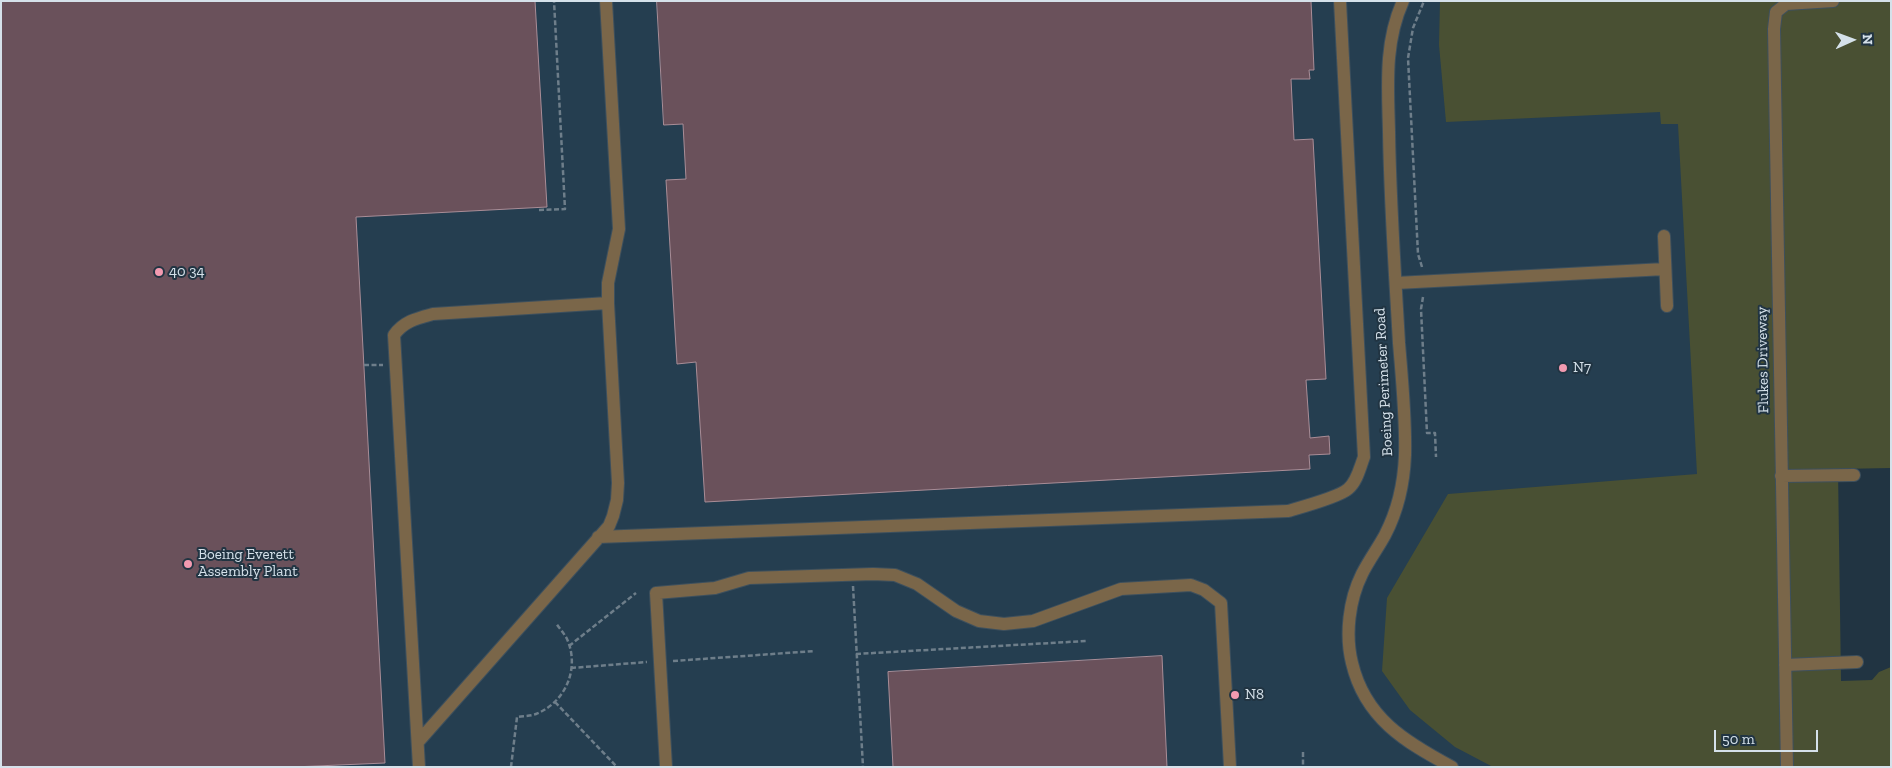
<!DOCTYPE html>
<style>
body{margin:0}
#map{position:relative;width:1892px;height:768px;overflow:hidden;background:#213442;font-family:"Zilla Slab",serif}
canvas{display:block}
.frame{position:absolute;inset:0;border:2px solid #d5e1ea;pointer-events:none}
.north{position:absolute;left:1827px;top:15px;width:50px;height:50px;-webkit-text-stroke:4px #213442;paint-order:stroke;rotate:88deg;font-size:14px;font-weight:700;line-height:20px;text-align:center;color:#d5e1ea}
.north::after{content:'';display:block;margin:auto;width:18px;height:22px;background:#d5e1ea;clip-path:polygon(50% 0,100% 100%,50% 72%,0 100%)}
.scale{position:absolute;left:1714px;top:730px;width:104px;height:22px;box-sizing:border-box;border:2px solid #d5e1ea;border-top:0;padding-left:6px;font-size:15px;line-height:18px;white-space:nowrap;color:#d5e1ea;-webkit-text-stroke:4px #213442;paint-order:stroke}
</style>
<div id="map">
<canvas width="1892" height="768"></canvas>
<div class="frame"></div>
<div class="north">N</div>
<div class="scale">50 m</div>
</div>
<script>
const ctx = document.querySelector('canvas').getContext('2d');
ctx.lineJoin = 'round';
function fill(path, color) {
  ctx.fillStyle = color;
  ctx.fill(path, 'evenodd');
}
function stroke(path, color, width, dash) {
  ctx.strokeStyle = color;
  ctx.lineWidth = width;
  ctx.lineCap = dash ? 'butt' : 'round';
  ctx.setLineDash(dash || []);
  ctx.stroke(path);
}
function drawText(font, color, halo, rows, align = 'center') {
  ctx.font = font + ' "Zilla Slab",serif';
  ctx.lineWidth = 4;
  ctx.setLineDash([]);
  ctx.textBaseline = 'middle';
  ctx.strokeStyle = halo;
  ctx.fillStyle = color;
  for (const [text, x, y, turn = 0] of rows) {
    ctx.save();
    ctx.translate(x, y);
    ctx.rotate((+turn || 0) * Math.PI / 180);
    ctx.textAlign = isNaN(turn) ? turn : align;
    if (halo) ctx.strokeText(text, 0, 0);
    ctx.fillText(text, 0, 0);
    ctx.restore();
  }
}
const built = new Path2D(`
 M1,1H1689L1723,767H1Z`);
const green = new Path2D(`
 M1440,1H1891V468L1838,469L1841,681L1872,680L1879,672L1891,667V767H1493L1455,747L1410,710L1382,671L1387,598L1448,494L1697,474L1678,124H1661L1660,112L1446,122L1439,45Z`);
const building = new Path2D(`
 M1,1H535L547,207L356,217L385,763L293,767H1Z
 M657,1H1311L1314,70H1309L1310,79H1291L1294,140L1313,139L1326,379L1306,380L1310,438L1329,436L1330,454L1309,455L1310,469L705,502L696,362L677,364L666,180L686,179L683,124L664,125Z
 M1162,656L1167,767H893L888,672Z`);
const path = new Path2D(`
 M539,210L565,209L554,1
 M1422,267L1418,254L1408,58L1413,28L1424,1
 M1423,297L1421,309L1427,433H1435L1436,457
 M364,365H383
 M853,586L863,767
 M569,646L636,593
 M856,654L1086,641
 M673,661L815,651
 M571,668L647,662
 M555,702L617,767
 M1303,752V767
 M511,767L517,717C523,716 531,716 536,714C566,702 580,668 567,639C564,633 559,628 556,623`);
const minor = new Path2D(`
 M1403,1C1384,43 1388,87 1389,132C1390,202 1395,273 1399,343C1402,380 1406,418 1405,455C1404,482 1398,510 1385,535C1378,548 1369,560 1362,574C1349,600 1345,635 1352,663C1365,718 1405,742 1452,767
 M1664,236L1667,306
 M1396,283L1665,269
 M1781,476L1854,475
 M598,537L1288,511C1302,507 1339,497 1348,489C1357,482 1360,467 1364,457L1340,1
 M1785,665L1857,662
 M418,742L609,526L613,516L617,500L618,483L608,303V283L619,229L606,1
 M419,767L394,335C404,321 418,318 433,314L608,303
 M666,767L656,593L715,588L749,578L873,574L895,575L917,584L956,611L979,621L1004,624L1033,621L1121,589L1191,585L1204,590L1221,603L1230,767
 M1787,767L1774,29L1776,12L1786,4L1833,1`);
const markers = [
 [159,272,5,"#f29ab0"],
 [1563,368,5,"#f29ab0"],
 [188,564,5,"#f29ab0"],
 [1235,695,5,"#f29ab0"]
];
const poiNames = [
 ["40 34",169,272],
 ["N7",1573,368],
 ["Boeing Everett",198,555],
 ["Assembly Plant",198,572],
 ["N8",1245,695]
];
const streetNames = [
 ["Flukes Driveway",1763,360,-91],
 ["Boeing Perimeter Road",1384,382,-93]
];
fill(built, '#253e50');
fill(green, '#495033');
fill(building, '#6a515b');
stroke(building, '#a98d97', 1);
stroke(minor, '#3e505d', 14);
stroke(path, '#6e7e8a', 2.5, [5, 2.5]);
stroke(minor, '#7a6649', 12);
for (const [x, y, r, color] of markers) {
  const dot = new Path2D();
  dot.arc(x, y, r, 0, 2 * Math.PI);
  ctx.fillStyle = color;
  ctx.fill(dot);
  stroke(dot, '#213442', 2);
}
drawText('15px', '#d5e1ea', '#213442', poiNames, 'left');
drawText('15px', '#d5e1ea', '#213442', streetNames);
</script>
